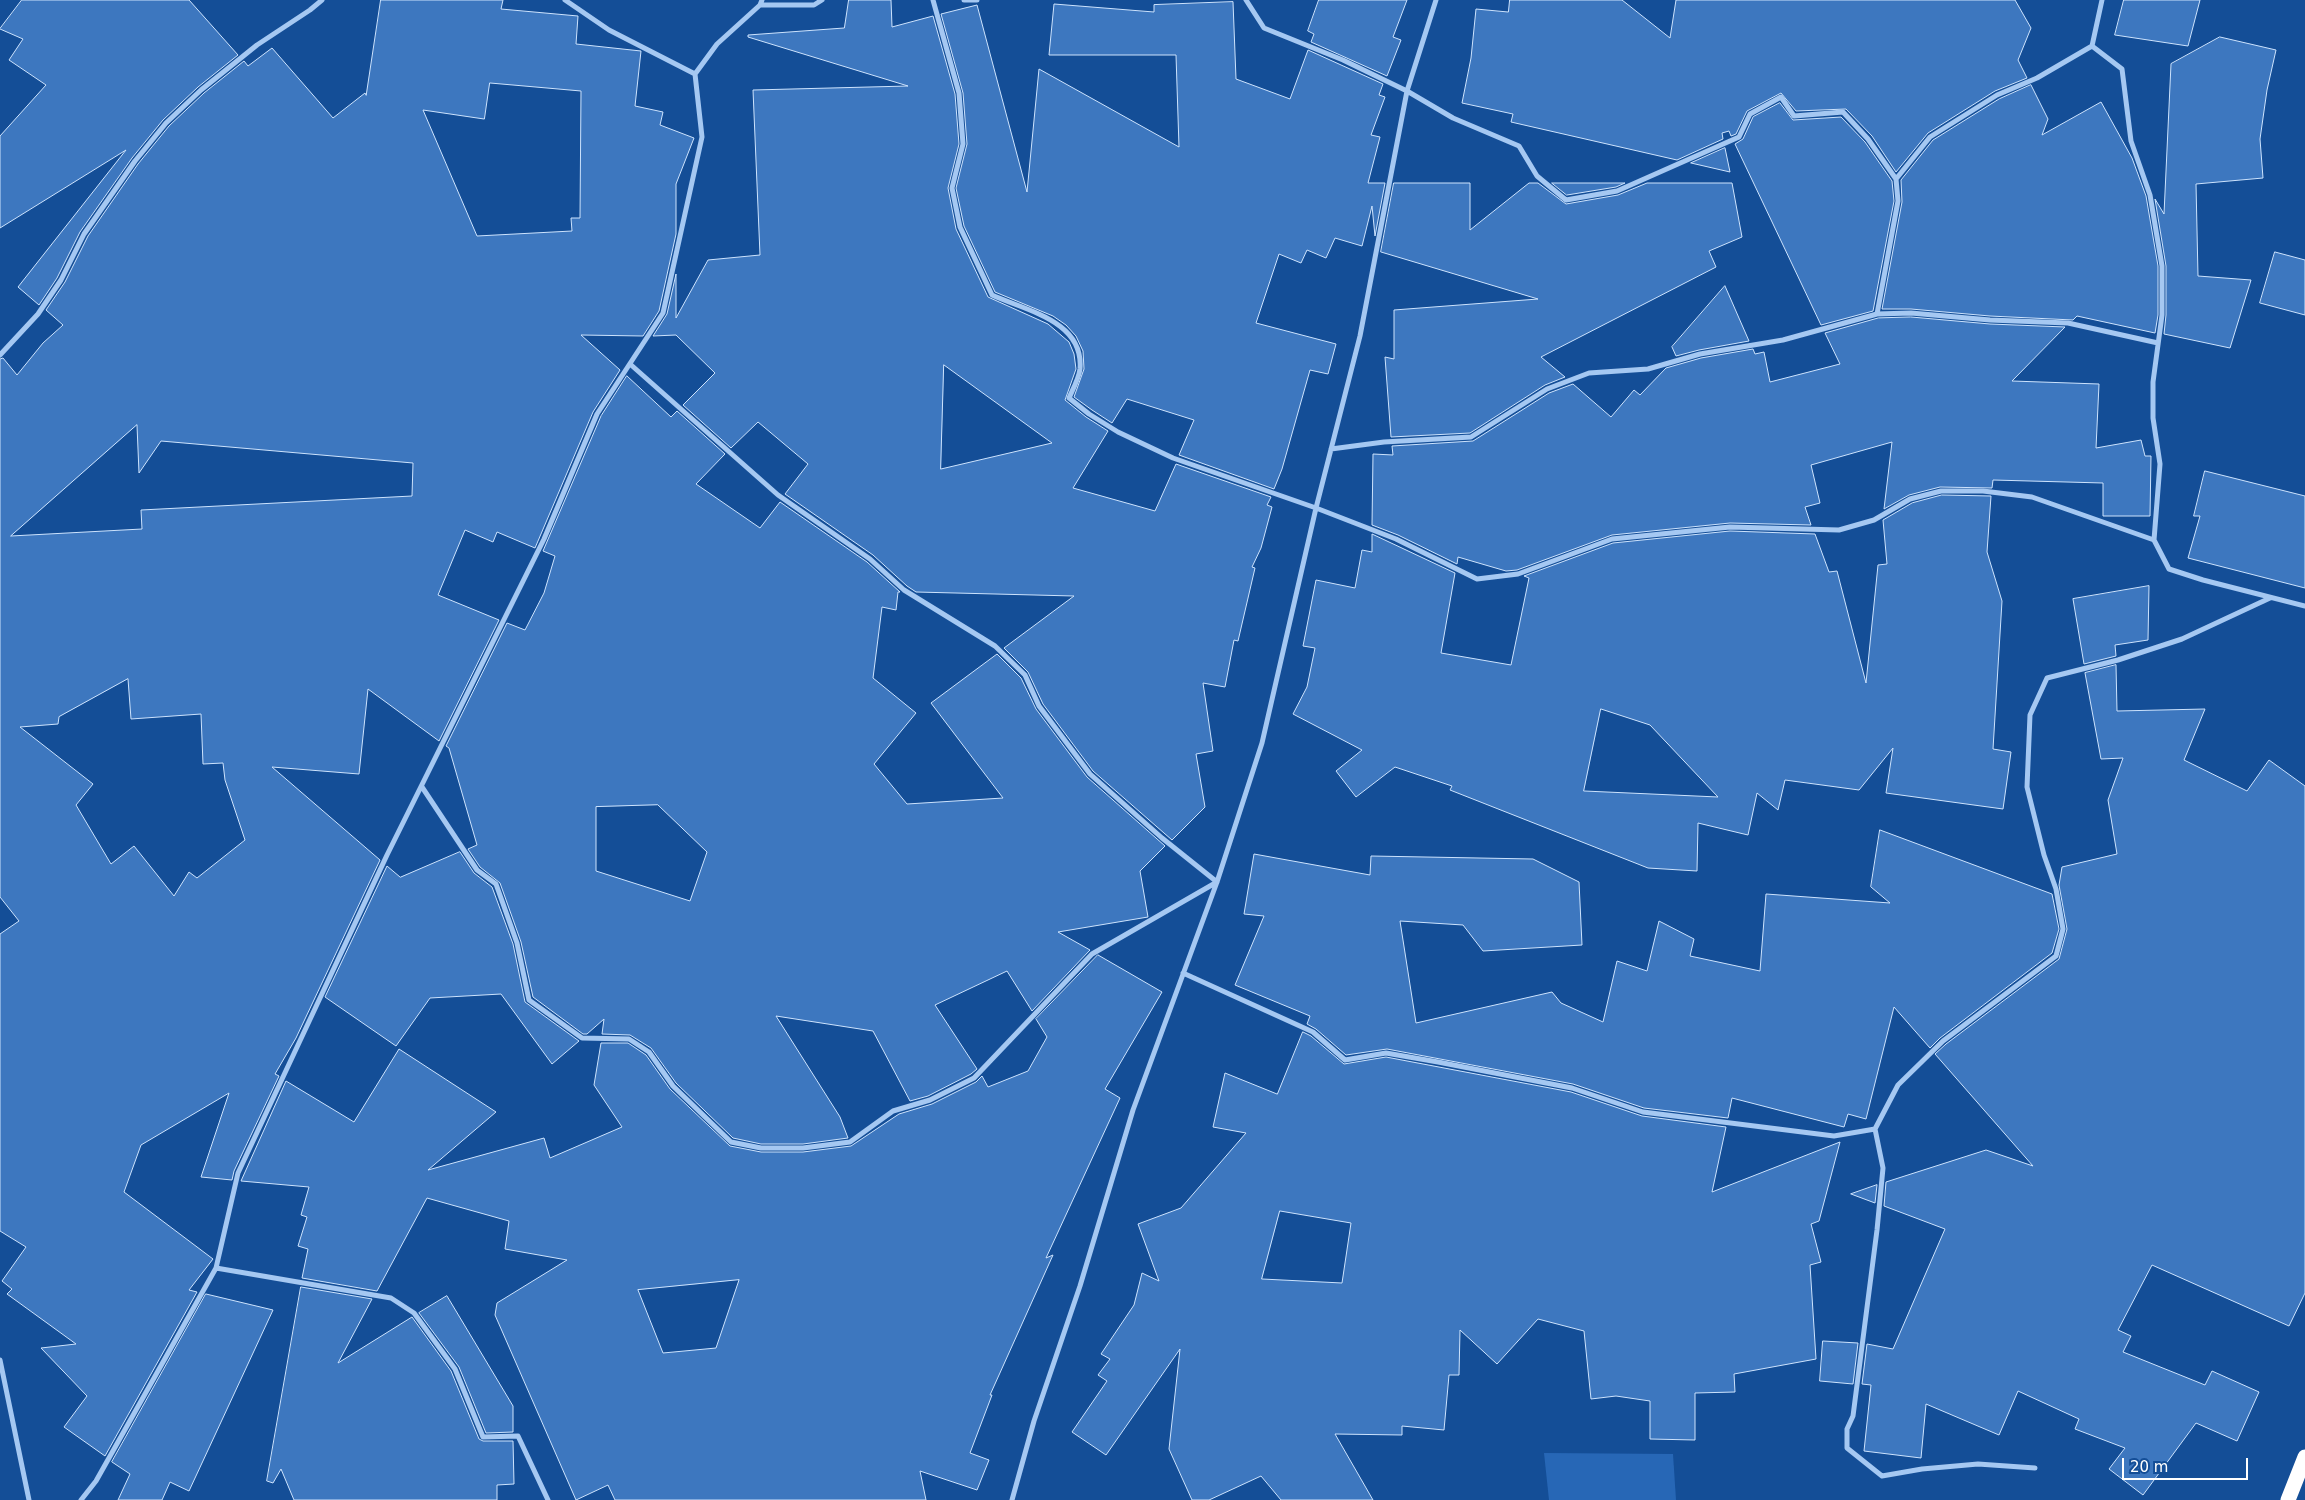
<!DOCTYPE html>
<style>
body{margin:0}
#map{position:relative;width:2305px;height:1500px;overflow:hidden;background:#144e97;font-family:"DejaVu Sans",sans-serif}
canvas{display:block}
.scale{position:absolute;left:2122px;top:1458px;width:126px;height:22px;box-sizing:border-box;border:2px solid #fff;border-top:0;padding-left:6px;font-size:15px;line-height:18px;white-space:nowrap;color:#fff;-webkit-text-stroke:4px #144e97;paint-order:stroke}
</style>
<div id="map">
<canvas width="2305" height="1500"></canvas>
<div class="scale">20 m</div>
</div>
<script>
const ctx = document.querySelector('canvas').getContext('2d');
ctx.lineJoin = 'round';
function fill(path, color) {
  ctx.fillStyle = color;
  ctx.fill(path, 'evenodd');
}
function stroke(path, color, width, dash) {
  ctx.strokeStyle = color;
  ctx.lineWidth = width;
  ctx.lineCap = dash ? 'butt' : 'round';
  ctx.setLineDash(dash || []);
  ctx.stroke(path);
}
const green = new Path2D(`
 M1544,1453L1673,1454L1676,1500H1549Z`);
const building = new Path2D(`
 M22,0H189L238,55L198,87L163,120L132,158L80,232L57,278L39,305L18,287L126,150L0,228V136L46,85L9,60L23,39L0,29Z
 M381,0H503L501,9L578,16L576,44L641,51L635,106L663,112L660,125L694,138L676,184V234L659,311L643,336L581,335L620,370L593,412L535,548L497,532L493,542L465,530L438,595L499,620L439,741L368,689L359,774L272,767L380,860L296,1038L275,1074L279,1076L234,1171L232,1180L201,1177L229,1093L141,1145L124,1192L213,1259L189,1290L197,1292L105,1456L64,1427L87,1396L41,1348L76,1344L7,1294L12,1289L2,1281L26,1247L0,1231V934L19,921L0,897V359L3,358L17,375L43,343L63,325L46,310L65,282L88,236L138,164L169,126L204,93L244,61L248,66L272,48L333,118L365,93L366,95ZM490,83L581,91L580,218H571L572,231L477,236L423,110L484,119ZM137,425L139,473L161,441L413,463L412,496L141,510L142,529L11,536ZM128,679L131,719L201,714L203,764L223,763L225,780L245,840L197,878L189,872L174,896L134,846L111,864L76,805L93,784L20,727L58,724L59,717Z
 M849,0H891L892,27L933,16L955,94L959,144L948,188L956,229L988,297L1048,324L1069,342L1074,354L1076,369L1065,400L1086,417L1108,431L1073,488L1155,511L1176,464L1271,497L1267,505L1272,507L1261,548L1252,567L1255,568L1238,641L1234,640L1225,687L1203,683L1213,751L1196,754L1205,807L1172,840L1093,771L1043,704L1028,672L1004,648L1074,596L916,592L907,586L873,555L785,494L808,464L758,422L731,448L683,405L715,373L676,335L653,336L667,314L676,274V318L708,260L760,255L753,90L908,86L748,37V35L844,28ZM944,365L1052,443L941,469Z
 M1319,0H1407L1393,37L1401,40L1387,76L1311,42L1314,34L1308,31Z
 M1510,0H1622L1670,38L1676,0H2015L2031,28L2018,60L2027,78L1995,91L1928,133L1896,172L1872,136L1846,109L1796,111L1781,93L1747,111L1736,134L1731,136L1729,131L1722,133L1723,139L1677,160L1511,122L1513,114L1462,103L1471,58L1476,9L1508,12Z
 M2124,0H2200L2188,46L2115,35Z
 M1233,2L1236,79L1290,99L1308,50L1383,84L1379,95L1385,97L1371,135L1380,137L1368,183H1385L1375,236L1372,206L1362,246L1335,238L1326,258L1307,250L1301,263L1279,254L1256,323L1336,344L1328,374L1310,370L1282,469L1274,489L1179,455L1194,420L1127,399L1112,423L1092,410L1074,397L1084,369L1083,351L1076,336L1066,325L1053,316L995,292L964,226L956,188L967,144L963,93L941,14L977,5L1027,192L1039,69L1179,147L1176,55H1049L1054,4L1154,12V5Z
 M2220,37L2276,50L2267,90L2260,139L2263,178L2196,184L2198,276L2251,280L2230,348L2164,334L2166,315V266L2155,199L2164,214L2171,64Z
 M2031,85L2048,119L2042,135L2101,102L2132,158L2146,196L2158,266V315L2155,333L2077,316L2073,320L1990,316L1911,309H1882L1902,202L1901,180L1933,140L1999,99Z
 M1780,103L1793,120L1841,117L1865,142L1892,181L1894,201L1873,311L1821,325L1735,144L1743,139L1753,117Z
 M1725,148L1730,172L1691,163Z
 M1394,183H1470V230L1529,183H1538L1566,204L1618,195L1647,183H1732L1742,237L1709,251L1716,267L1541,357L1565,377L1545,385L1470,433L1391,437L1385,357L1394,359V310L1538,299L1381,252Z
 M1552,183H1625L1616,187L1567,195Z
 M2275,252L2305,260V315L2260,303Z
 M1725,286L1749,341L1699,350L1676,356L1672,347Z
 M1911,317L1990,324L2065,327L2012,381L2099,384L2096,448L2141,440L2145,456H2151L2150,516H2103V483L1993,480L1992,488L1940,487L1909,495L1884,509L1892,442L1811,465L1820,503L1805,507L1811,525L1730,523L1612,535L1517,570L1506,571L1458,557L1457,564L1398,535L1372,525L1373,454L1393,455L1392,446L1473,441L1549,393L1573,384L1611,417L1634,390L1640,395L1666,368L1701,358L1753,349L1755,354L1764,352L1770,382L1840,364L1825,333L1878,318Z
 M627,376L671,417L677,411L725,454L696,484L760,528L780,502L867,562L900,592H898L896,610L882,607L873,678L916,713L874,764L907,804L1003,798L931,703L997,654L1021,678L1036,709L1087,777L1165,846L1140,871L1148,917L1058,932L1090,950L1032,1011L1007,971L935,1005L977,1069L971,1074L928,1096L910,1101L873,1031L776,1016L840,1117L848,1138L803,1144H761L733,1138L676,1083L651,1048L630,1035L602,1034L604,1019L587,1034H583L533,997L521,942L500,883L480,867L468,849L477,845L449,748L446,746L507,623L525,630L544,593L555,556L543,551L601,416ZM658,805L707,852L690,901L596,871V807Z
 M2205,471L2305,496V588L2188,558L2200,516H2194Z
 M1942,495L1991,496L1987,552L2002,601L1993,749L2011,752L2003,809L1886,793L1893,748L1859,790L1785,780L1778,810L1757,793L1748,835L1698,823L1697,871L1648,868L1450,790L1452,786L1395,767L1356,797L1336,771L1362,750L1293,714L1307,687L1315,648L1303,646L1316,580L1355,588L1362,550L1372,552V534L1455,573L1441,653L1511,665L1529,578L1524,576L1613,543L1730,531L1815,534L1829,572L1837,571L1866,683L1878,565L1887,564L1883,520L1912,503ZM1601,709L1650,725L1718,797L1584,791Z
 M2149,586L2148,640L2115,645L2116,656L2084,664L2073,599Z
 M2116,665L2117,711L2205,709L2184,760L2247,791L2269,760L2305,786V1293L2289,1326L2152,1265L2118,1330L2131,1336L2123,1352L2205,1385L2212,1371L2259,1392L2237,1441L2196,1423L2143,1495L2109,1469L2125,1448L2075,1429L2079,1419L2018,1391L1999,1435L1926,1404L1921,1458L1864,1451L1871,1385L1862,1384L1867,1344L1893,1349L1945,1229L1884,1206L1886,1182L1986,1150L2033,1166L1935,1054L1946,1044L2059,959L2067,929L2059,885L2062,867L2117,854L2108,800L2123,758L2101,759L2085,673Z
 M1880,830L2052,894L2059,929L2052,953L1940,1038L1930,1048L1894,1007L1866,1119L1848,1114L1844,1127L1732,1098L1728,1118L1644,1108L1573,1084L1387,1049L1346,1055L1316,1029L1307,1024L1310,1016L1235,985L1264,916L1244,914L1254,854L1370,875L1371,856L1533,859L1579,882L1582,945L1483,951L1463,925L1400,921L1416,1023L1552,992L1561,1003L1603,1022L1617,961L1647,971L1659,921L1694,939L1690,956L1760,971L1766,894L1890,903L1871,887Z
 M460,852L474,873L492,887L513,944L525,1002L579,1041L552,1064L501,994L430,998L396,1046L325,997L387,866L400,877Z
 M1098,955L1162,992L1105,1089L1120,1098L1046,1258L1053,1255L990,1395H992L970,1453L989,1460L977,1490L920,1471L926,1500H615L608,1485L576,1500L495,1315L497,1303L567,1260L505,1249L509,1221L427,1198L377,1291L302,1278L308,1249L298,1246L307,1217L301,1215L309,1187L241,1181L286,1081L354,1122L399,1049L496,1112L428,1170L544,1138L550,1158L622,1127L594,1085L601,1043H628L646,1055L670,1089L730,1146L761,1152H803L851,1146L899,1114L932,1104L976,1082L982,1076L988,1087L1028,1071L1047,1037L1036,1019ZM739,1280L716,1348L663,1353L638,1290Z
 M1303,1032L1311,1036L1344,1064L1386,1057L1571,1092L1642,1116L1726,1127L1712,1192L1840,1142L1819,1221L1811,1224L1821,1262L1810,1265L1816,1359L1734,1374L1735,1392L1695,1393V1440L1650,1439V1401L1616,1396L1591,1399L1584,1331L1538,1319L1497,1364L1460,1330L1459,1375H1449L1444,1430L1402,1426V1435L1335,1434L1373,1500H1281L1261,1476L1209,1500H1192L1169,1449L1180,1349L1106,1455L1072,1432L1107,1381L1098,1375L1110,1359L1101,1354L1134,1305L1142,1273L1159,1281L1138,1224L1181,1208L1246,1133L1213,1127L1225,1073L1277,1094ZM1280,1211L1351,1223L1342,1283L1262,1279Z
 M1877,1185L1875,1203L1851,1194Z
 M301,1287L372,1299L338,1363L412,1317L451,1371L479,1439L483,1441H513L514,1484L497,1485V1500H294L281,1469L273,1483L267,1481Z
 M206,1294L273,1310L189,1491L170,1482L162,1500H118L130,1474L112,1462Z
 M447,1296L513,1406V1432L486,1433L459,1367L419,1313Z
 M1823,1341L1858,1343L1853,1384L1820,1381Z`);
const street = new Path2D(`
 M565,0L609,30L695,74
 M933,0L959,93L963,144L952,188L960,227L992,295C1027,311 1084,321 1080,369C1079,378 1073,389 1069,398L1089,414L1118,432L1173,458L1316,508L1396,539L1477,579L1518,574L1612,539L1730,527L1839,530L1874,520L1910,499L1941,491H1983L2032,497L2154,540
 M964,0H977
 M1246,0L1264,28L1343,60L1407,91L1453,118L1519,146L1537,176L1566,200L1617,191L1739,137L1750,114L1781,97L1794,116L1843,112L1868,139L1896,179
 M2102,0L2092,46L2122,69L2131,141L2150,195L2162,266V315L2153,382V418L2160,464L2154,540L2169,569L2203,580L2305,606
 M760,5H814L822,0
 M1877,314L1898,201L1896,179L1930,137L1997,95L2037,78L2092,46
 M0,355L38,314L61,280L84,234L135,161L166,123L201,90L257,45L310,10L322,0
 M1331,449L1384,442L1471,437L1547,389L1589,373L1648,369L1700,354L1783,340L1877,314L1911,313L1990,320L2068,323L2158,343
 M422,787L477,870L496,884L517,943L529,1000L582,1038L629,1039L649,1052L673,1086L731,1142L761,1148H803L850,1142L893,1111L930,1100L974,1078L1092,954L1217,882L1162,838L1090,774L1039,706L1025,675L995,646L904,590L870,559L778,495L630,364
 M1183,973L1313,1032L1345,1060L1386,1053L1438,1062L1572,1088L1643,1112L1834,1136L1875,1129L1898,1085L1943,1041L2056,956L2063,929L2056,889L2044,855L2027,787L2030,715L2047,678L2118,660L2182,639L2270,598
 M1875,1129L1883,1168L1877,1230L1853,1416L1847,1429V1448L1882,1476L1922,1469L1978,1464L2035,1468
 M216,1268L391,1298L414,1313L455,1369L483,1437L518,1436L548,1500
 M0,1360L29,1500
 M81,1500L96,1481L216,1268L238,1173L387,855L544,539L597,414L663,313L702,137L695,74L717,44L760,5L762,0
 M1012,1500L1034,1421L1080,1286L1133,1110L1217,882L1262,743L1316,508L1360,336L1407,91L1436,0`);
const highway = new Path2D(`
 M2288,1500L2305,1457`);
fill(green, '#2767b6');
fill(building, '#3d77bf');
stroke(building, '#cde3fd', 1);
stroke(street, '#a5c8f2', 5);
stroke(highway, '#fff', 15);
</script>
